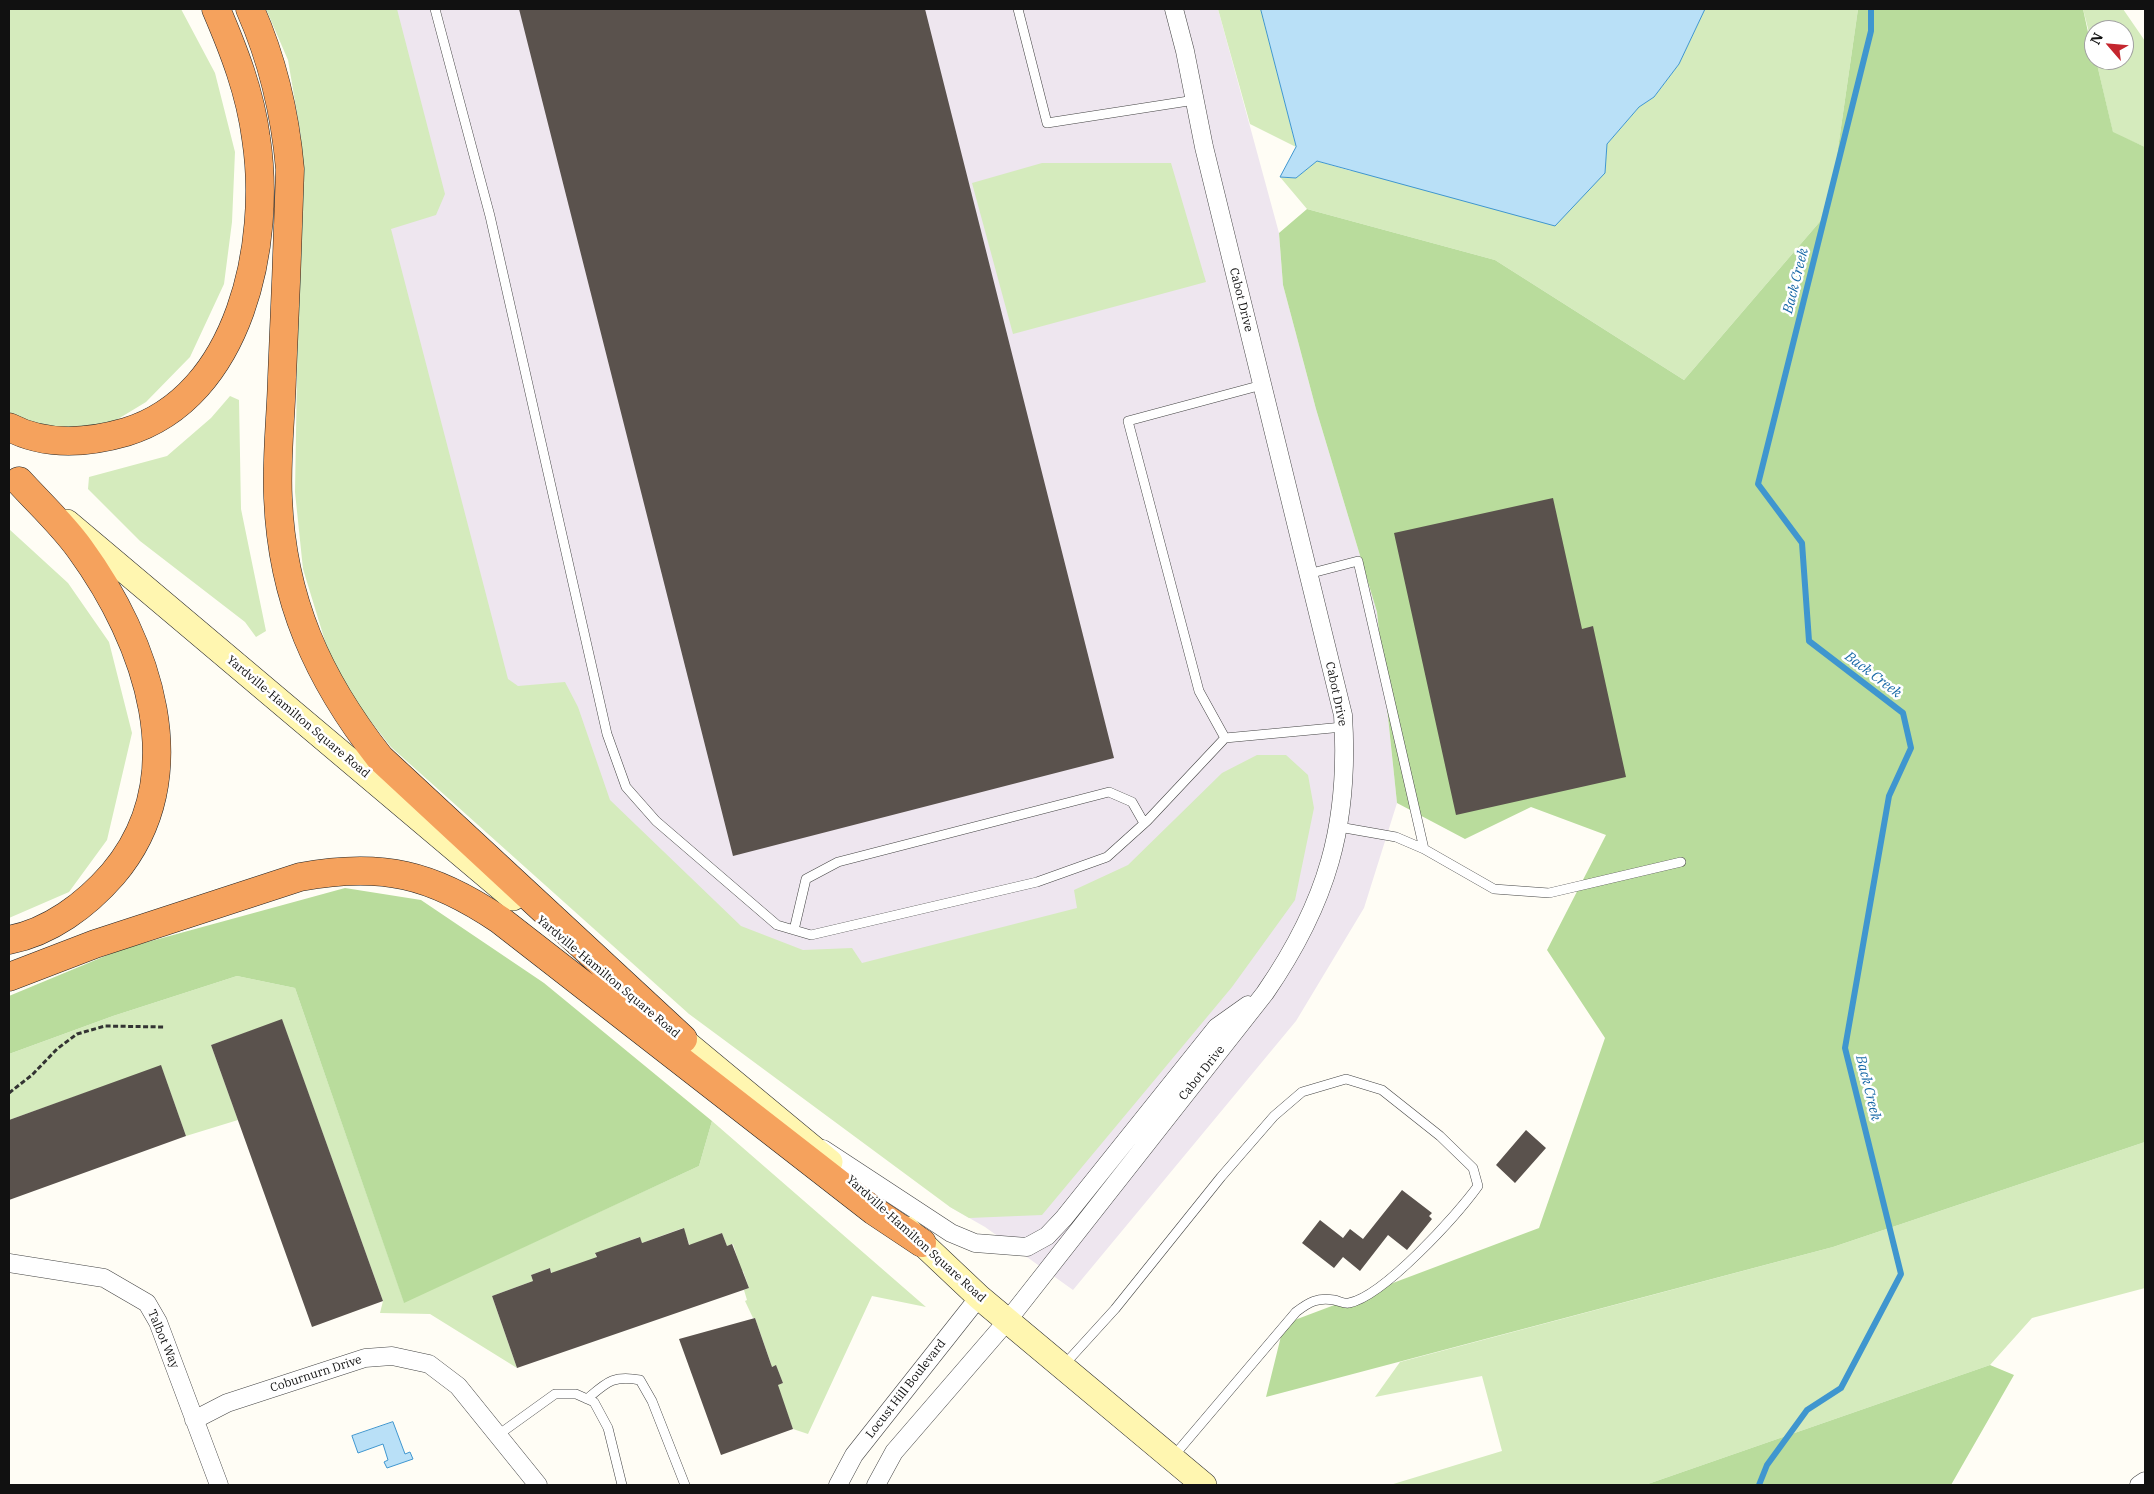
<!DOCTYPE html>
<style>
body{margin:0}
#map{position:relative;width:2154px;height:1494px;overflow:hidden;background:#fffdf5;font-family:"IBM Plex Serif",serif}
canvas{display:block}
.frame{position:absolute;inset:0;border:10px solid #111;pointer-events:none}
.north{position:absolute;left:2084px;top:20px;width:50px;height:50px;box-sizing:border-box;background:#fff;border:1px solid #a0a0a0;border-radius:50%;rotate:297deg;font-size:14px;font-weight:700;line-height:20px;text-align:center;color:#111}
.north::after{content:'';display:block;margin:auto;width:18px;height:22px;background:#c4262e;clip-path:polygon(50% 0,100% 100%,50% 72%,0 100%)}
</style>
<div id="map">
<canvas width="2154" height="1494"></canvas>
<div class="frame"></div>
<div class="north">N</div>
</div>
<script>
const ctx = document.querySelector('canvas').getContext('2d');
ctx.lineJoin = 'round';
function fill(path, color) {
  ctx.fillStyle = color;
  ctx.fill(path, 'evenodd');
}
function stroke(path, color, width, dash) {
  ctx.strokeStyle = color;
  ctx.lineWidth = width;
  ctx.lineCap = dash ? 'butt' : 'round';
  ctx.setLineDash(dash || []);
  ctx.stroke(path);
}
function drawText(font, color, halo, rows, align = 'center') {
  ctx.font = font + ' "IBM Plex Serif",serif';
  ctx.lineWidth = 5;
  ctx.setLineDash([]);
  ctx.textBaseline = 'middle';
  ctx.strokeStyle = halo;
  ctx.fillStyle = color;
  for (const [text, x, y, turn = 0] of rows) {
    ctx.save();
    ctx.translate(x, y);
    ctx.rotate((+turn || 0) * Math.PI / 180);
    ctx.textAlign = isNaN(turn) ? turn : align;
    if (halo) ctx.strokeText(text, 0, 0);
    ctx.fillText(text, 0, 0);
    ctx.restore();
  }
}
const industrial = new Path2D(`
 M362,9H1218L1279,233L1283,285L1316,409L1377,612L1397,803L1364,908L1296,1021L1073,1290L985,1227L950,1207L334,487Z`);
const green = new Path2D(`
 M9,9H181L215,73L235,152L232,222L224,284L190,357L146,402L113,422L64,430L20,422L9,415Z
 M266,9H397L445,194L436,215L391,229L508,679L518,686L565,682L578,707L610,800L741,926L803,950L852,948L862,963L1077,908L1074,890L1128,865L1222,773L1257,755H1286L1308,775L1314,808L1295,900L1232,987L1042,1215L969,1218L950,1207L689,1014L391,747L336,677L303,569L295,492L301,137L288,60Z
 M1218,9H1261L1296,147L1250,124Z
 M1705,9H1858L1829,211L1684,380L1495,260L1307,209L1280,177L1296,178L1317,161L1351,171L1605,173L1607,144L1639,107L1654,97L1679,64Z
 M2083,9H2123L2145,41V147L2113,133L2096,60H2124V30H2094V52Z
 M1042,163H1171L1206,282L1013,334L972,183Z
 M230,396L239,400L241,509L266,631L256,637L245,622L140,541L88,489L89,477L167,456L211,418Z
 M9,529L68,583L109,642L132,733L107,840L69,892L9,918Z
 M237,976L295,988L404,1302L699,1166L712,1121L926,1307L872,1296L808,1434L793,1429L777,1385L783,1383L776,1366L770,1367L771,1364L755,1318H753L745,1301L747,1300L744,1290L749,1288L743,1271L736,1273L738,1260L733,1244L727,1246L722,1233L690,1246L683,1228L642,1243L639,1237L595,1254L597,1258L552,1274L550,1268L531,1275L533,1281L492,1296L517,1368L430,1314L380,1313L383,1301L282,1020L211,1045L238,1120L186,1136L161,1066L9,1120V1054L113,1016Z
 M2145,1142V1288L2032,1318L1990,1365L1645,1485H1390L1502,1451L1482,1376L1375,1397L1400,1362L1833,1247Z`);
const forest = new Path2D(`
 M1858,9H2083L2094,60H2096L2113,132L2145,147V1142L1833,1247L1266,1397L1284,1324L1539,1228L1605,1038L1547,950L1606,835L1531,807L1465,839L1397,803L1377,612L1316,409L1283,285L1279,233L1307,209L1495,260L1684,380L1829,211Z
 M345,888L421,900L544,983L712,1121L699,1166L404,1303L295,988L237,976L113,1016L9,1054V996L122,949Z
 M1990,1365L2014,1375L1951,1485H1645Z`);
const water = new Path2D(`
 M1261,9H1705L1679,64L1654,97L1639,107L1607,144L1605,173L1555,226L1317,161L1296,178L1280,177L1296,147Z
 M393,1422L405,1454L410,1452L413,1459L387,1468L384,1462L388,1460L383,1444L358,1453L352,1436Z`);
const stream = new Path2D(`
 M1759,1485L1767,1465L1807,1410L1841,1388L1901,1274L1845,1048L1889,796L1911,748L1903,713L1809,641L1802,543L1758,484L1871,31V9`);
const building = new Path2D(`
 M519,9H925L1114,758L733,856Z
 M1553,498L1582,629L1593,626L1626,777L1456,815L1394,533Z
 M282,1019L383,1301L312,1327L211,1045Z
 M161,1065L186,1136L9,1200V1120Z
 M1526,1130L1546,1148L1515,1183L1496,1165Z
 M1402,1190L1432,1213L1429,1216L1432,1219L1407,1250L1388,1235L1360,1271L1343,1257L1334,1268L1302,1243L1320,1220L1343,1238L1350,1229L1363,1239Z
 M684,1228L689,1245L722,1233L727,1246L732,1244L749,1288L517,1368L492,1296L533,1281L531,1275L550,1268L551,1273L597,1257L595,1253L640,1237L642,1243Z
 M755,1318L772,1367L776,1365L783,1383L778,1385L793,1429L721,1455L679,1339Z`);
const path = new Path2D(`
 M9,1093L32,1075L57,1049L77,1034L105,1026L165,1027`);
const lane = new Path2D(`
 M435,9L490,216L607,734L626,787L656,821L777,925L811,935L1037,882L1107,857L1147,821L1225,738L1343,727
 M1018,9L1047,123L1195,100
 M1308,574L1358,561L1424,849
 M1225,738L1199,691L1128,421L1262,385
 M1339,827L1396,837L1424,849L1494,889L1549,893L1681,862
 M794,930L806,879L838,862L1109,792L1132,802L1144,823
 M1064,1365L1115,1309L1221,1177L1274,1116L1302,1092L1346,1079L1382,1090L1440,1136L1473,1168L1478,1186C1457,1215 1384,1296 1349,1303C1345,1304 1339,1301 1334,1300C1318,1297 1309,1302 1296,1312L1172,1458
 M587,1399C607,1382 613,1375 640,1380L652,1401L685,1485
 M498,1435L555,1394H576L594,1402L608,1428L622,1485`);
const street = new Path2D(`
 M823,1149L951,1233L975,1243L1027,1247L1047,1236L1064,1218L1217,1027L1248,1005
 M9,1263L104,1278L147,1303L158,1322L219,1485
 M194,1420L227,1403L365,1358L392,1356L429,1364L458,1386L538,1485
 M838,1485L854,1455L979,1297
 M876,1485L894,1452L1008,1320L1265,993C1327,903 1350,825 1343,715L1204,147L1185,51L1174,9
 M2139,1485L2145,1481`);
const secondary = new Path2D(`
 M67,522L513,898
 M666,1026L830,1162
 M907,1229L979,1297L1204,1485`);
const highway = new Path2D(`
 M250,9C273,61 285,112 290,169C288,238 285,308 282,377C281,417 276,458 278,498C282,600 318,679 380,758L683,1039
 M9,427C45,446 88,443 126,432C241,397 272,242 256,138C250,92 234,51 216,9
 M9,940C50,932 86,905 113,874C196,776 147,641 80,549C63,525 39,503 19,481
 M9,977L95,944L300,877C382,862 432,874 500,920L874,1211L922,1243`);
const streetNames = [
 ["Cabot Drive",1241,300,76],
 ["Cabot Drive",1336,694,78],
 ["Yardville-Hamilton Square Road",298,717,40],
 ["Yardville-Hamilton Square Road",608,977,40],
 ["Cabot Drive",1202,1073,-52],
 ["Yardville-Hamilton Square Road",916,1239,42],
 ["Talbot Way",163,1339,67],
 ["Coburnurn Drive",316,1374,-18],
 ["Locust Hill Boulevard",906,1389,-52]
];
const waterNames = [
 ["Back Creek",1796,281,-76],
 ["Back Creek",1873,675,37],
 ["Back Creek",1868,1088,76]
];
fill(industrial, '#eee6ef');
fill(green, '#d5ebbd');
fill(forest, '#b9dc9c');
fill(water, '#b9e0f7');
stroke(water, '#3f96cf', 1);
stroke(stream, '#3f96cf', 6);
fill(building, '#5a524d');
stroke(lane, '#444', 10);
stroke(street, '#444', 19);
stroke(secondary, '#333', 26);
stroke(highway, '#222', 29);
stroke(path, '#333', 3, [5, 2.5]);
stroke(lane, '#fff', 9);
stroke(street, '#fff', 18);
stroke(secondary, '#fff6b0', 25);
stroke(highway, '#f5a25d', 28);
drawText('12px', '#111', '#fff', streetNames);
drawText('italic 14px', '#1768a6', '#fff', waterNames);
</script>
